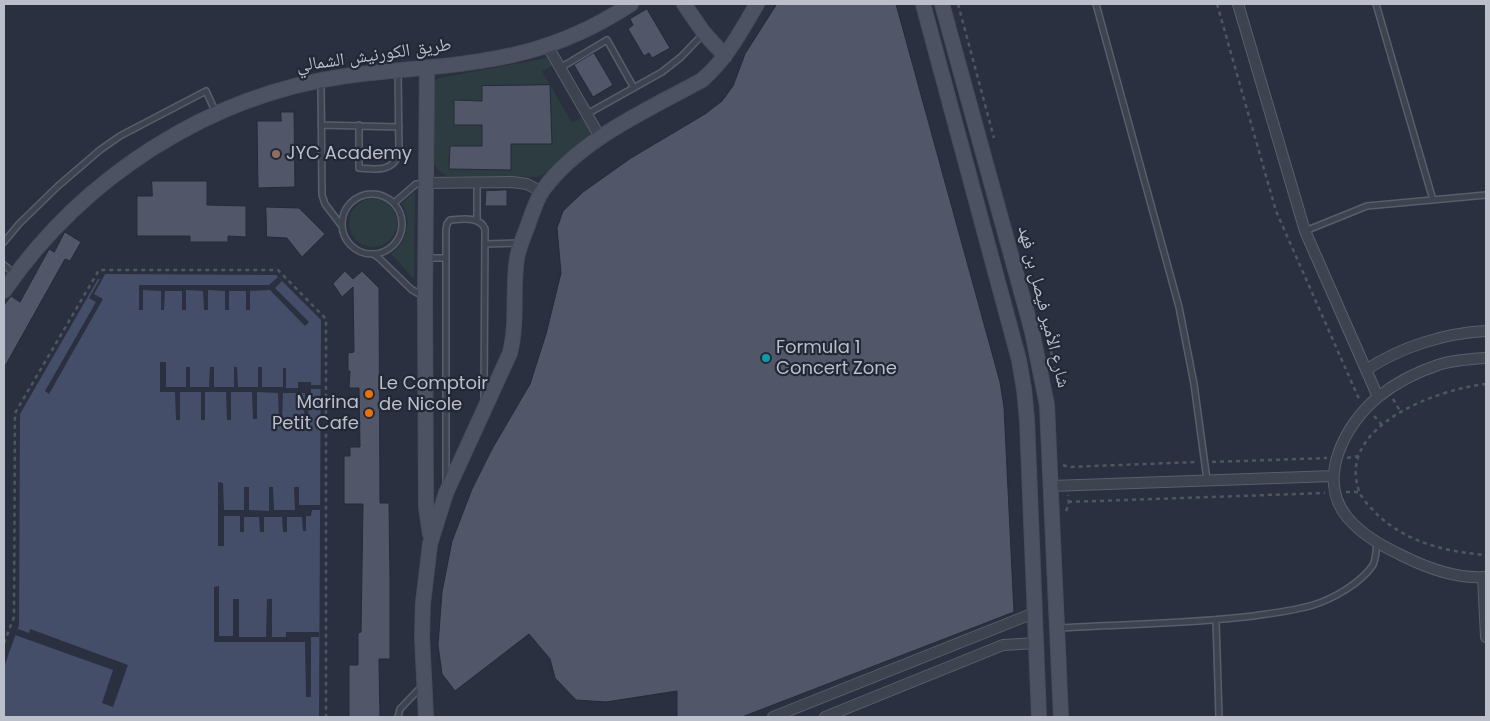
<!DOCTYPE html>
<meta charset="utf-8">
<style>
body{margin:0}
#map{position:relative;width:1490px;height:721px;overflow:hidden;background:#2b3040;font-family:Poppins,sans-serif}
canvas{display:block}
.frame{position:absolute;inset:0;border:5px solid #bbbfca;pointer-events:none}
</style>
<div id="map">
<canvas width="1490" height="721"></canvas>
<div class="frame"></div>
</div>
<script>
const ctx = document.querySelector('canvas').getContext('2d');
ctx.lineJoin = 'round';
function fill(path, color) {
  ctx.fillStyle = color;
  ctx.fill(path, 'evenodd');
}
function stroke(path, color, width, dash) {
  ctx.strokeStyle = color;
  ctx.lineWidth = width;
  ctx.lineCap = dash ? 'butt' : 'round';
  ctx.setLineDash(dash || []);
  ctx.stroke(path);
}
function drawText(font, color, halo, rows, align = 'center') {
  ctx.font = font + ' Poppins,"Noto Naskh Arabic",sans-serif';
  ctx.lineWidth = 4.5;
  ctx.setLineDash([]);
  ctx.textBaseline = 'middle';
  ctx.strokeStyle = halo;
  ctx.fillStyle = color;
  for (const [text, x, y, turn = 0] of rows) {
    ctx.save();
    ctx.translate(x, y);
    ctx.rotate((+turn || 0) * Math.PI / 180);
    ctx.textAlign = isNaN(turn) ? turn : align;
    if (halo) ctx.strokeText(text, 0, 0);
    ctx.fillText(text, 0, 0);
    ctx.restore();
  }
}
const green = new Path2D(`
 M547,58L552,66L542,71L572,123L582,117L591,130L590,134C582,139 575,145 568,151C557,161 551,172 537,177L447,176L440,172L431,161V86L434,81L439,78Z
 M415,192L414,279L391,254C408,241 412,222 402,203Z
 M349 223a24 24 0 1 1 48 0a24 24 0 1 1-48 0Z`);
const water = new Path2D(`
 M105,274L276,275L321,320L319,717H4V667L19,625L20,414L98,279L102,280Z`);
const pier = new Path2D(`
 M278,277L282,281L275,288L309,322L305,326L270,290L250,291V310H246V291H229V310H225V291L208,290V310H204L203,291L186,290V310H182V291H165L164,310H161V291L143,290V310H139V285H269Z
 M100,279L102,280L94,294L103,299L49,394L45,391L96,302L89,298Z
 M160,362H166V387H186V367H190V387H209L210,367H214V387H234V367H237L238,387H258V367H262V387H283V368H286V388H298V382H311V385H321V389H311V393H309L308,418H304L305,393H283L282,419H279L278,393L257,392V419H253L252,392H231V420H227L226,392H205V420H201V392H180V420H176L175,392H160Z
 M218,482L223,483L224,510H244V487H249V510L269,511V487H273L274,510H295L294,487H299V505H320V510H312L311,516H306V531H303L302,517H287V532H283L282,517H264V532H260L259,517H244V532H240V516H224V546H218Z
 M219,586V636H233V599H239V637H266L267,599H272V637H286V632H319V637H311V697H306L305,642H214V587Z
 M18,629L29,633L30,629L128,665L113,707L102,703L113,670L15,635Z`);
const building = new Path2D(`
 M777,4H896L1000,382L1004,407L1014,612L742,717H677V691L606,702L576,700L555,678L550,659L529,634L455,691L442,674L438,645L442,592L452,541L472,489L492,449L530,384L546,334L561,273L557,228L563,211L583,192L631,158L705,114L722,101L733,86L745,54Z
 M647,9L670,48L652,58L649,53L644,56L628,29L633,25L630,19Z
 M594,53L613,85L593,97L574,65Z
 M550,85L552,144H511V170L449,169L450,146H482V125H454V100L482,101V86Z
 M281,112H294L295,187L258,188L257,121H281Z
 M152,181H207V205L246,206V237L228,236V242H190V236H137V196H152Z
 M507,190V206H485L486,191Z
 M266,207L299,208L325,234L302,257L287,238L267,237Z
 M65,232L81,242L70,261L65,259L4,368V305L11,296L20,302L49,249L54,252Z
 M345,271L353,279L362,271L379,288L380,503H389L390,578V659H379L380,717H349V665H358V633L361,632L363,504H344V456H350V447H360L359,388H349L350,371H348V353L354,352L353,287L342,297L333,284Z`);
const path = new Path2D(`
 M958,4L994,138
 M1217,4L1276,211L1359,399
 M1051,351L1058,387
 M1486,384C1439,389 1336,425 1359,491C1361,497 1367,504 1372,509C1401,541 1445,552 1486,555
 M1393,399L1400,411
 M1374,416L1382,425
 M1347,458L1359,456
 M1212,462L1327,458
 M1063,465L1068,467L1197,462
 M1346,492H1359
 M1068,502L1325,493
 M1066,511L1069,504L1068,495
 M4,643L14,617L15,413L99,270H278L326,319V717`);
const service = new Path2D(`
 M1096,4L1179,307L1194,384L1207,480
 M1376,4L1433,200
 M560,68L607,40L634,88
 M321,81L322,195L325,204L341,225
 M587,114L662,72L681,57L704,33
 M321,125L399,127
 M359,125V168C375,169 393,173 399,153L398,71
 M342 224a30 30 0 1 1 60 0a30 30 0 1 1-60 0Z
 M394,203L416,184H425
 M477,220V183
 M1305,231L1367,206L1486,195
 M4,242L19,224L58,186L100,150L120,136L206,91L216,113
 M485,244L520,243
 M373,254L379,258L411,289L424,297
 M427,258H446
 M4,265L15,274
 M446,482V229L447,224L450,220C462,219 480,216 485,229L484,398
 M1216,621L1219,717
 M1058,628C1123,624 1188,624 1253,616C1273,613 1293,611 1313,605C1333,599 1361,583 1373,565C1376,559 1376,550 1377,543
 M398,717L400,709L422,686`);
const minor = new Path2D(`
 M1238,4L1305,231L1378,397
 M547,45L600,137
 M426,183L512,182L527,184L542,192
 M1486,358C1470,359 1453,360 1438,365C1417,372 1394,384 1378,397C1345,424 1316,479 1347,517C1362,535 1382,546 1403,556C1427,568 1458,579 1486,577
 M1366,370C1400,347 1445,333 1486,331
 M1051,486L1333,476
 M1483,577L1486,637
 M773,717L1034,613
 M825,717L1003,645L1036,643`);
const secondary = new Path2D(`
 M684,4L704,33L725,56
 M923,4L1019,360L1024,389L1027,420L1039,717
 M942,4L1032,331L1047,405L1061,717
 M427,68L425,298L426,507L430,534
 M4,291C82,178 208,95 346,76C405,68 467,67 525,52C563,42 599,25 631,4
 M426,717L422,637L423,603L430,544L446,493L510,353C518,321 512,289 517,258C519,246 524,236 528,225C532,214 536,200 543,190C580,139 648,110 702,80C726,60 741,31 757,4`);
const markers = [
 [276,154,5,"#8d6e63"],
 [766,358,5,"#0f9aa8"],
 [369,394,5,"#e8710a"],
 [369,413,5,"#e8710a"]
];
const streetNames = [
 ["طريق الكورنيش الشمالي",374,56,-8],
 ["شارع الأمير فيصل بن فهد",1043,307,76]
];
const poiNames = [
 ["JYC Academy",286,154],
 ["Formula 1",776,348],
 ["Concert Zone",776,369],
 ["Le Comptoir",379,384],
 ["de Nicole",379,405],
 ["Marina",359,403,"right"],
 ["Petit Cafe",359,424,"right"]
];
fill(green, '#2c3c41');
fill(water, '#444e69');
fill(pier, '#2b3040');
fill(building, '#515769');
stroke(building, '#252a38', 1);
stroke(service, '#595e6b', 8);
stroke(minor, '#595e6b', 12);
stroke(secondary, '#484c5a', 16);
stroke(path, '#4b595e', 2.5, [4, 4]);
stroke(service, '#3e4350', 5);
stroke(minor, '#3e4350', 10);
stroke(secondary, '#4d5263', 14);
for (const [x, y, r, color] of markers) {
  const dot = new Path2D();
  dot.arc(x, y, r, 0, 2 * Math.PI);
  ctx.fillStyle = color;
  ctx.fill(dot);
  stroke(dot, '#232836', 2);
}
drawText('18px', '#bbbfca', '#232836', streetNames);
drawText('18px', '#bbbfca', '#232836', poiNames, 'left');
</script>
